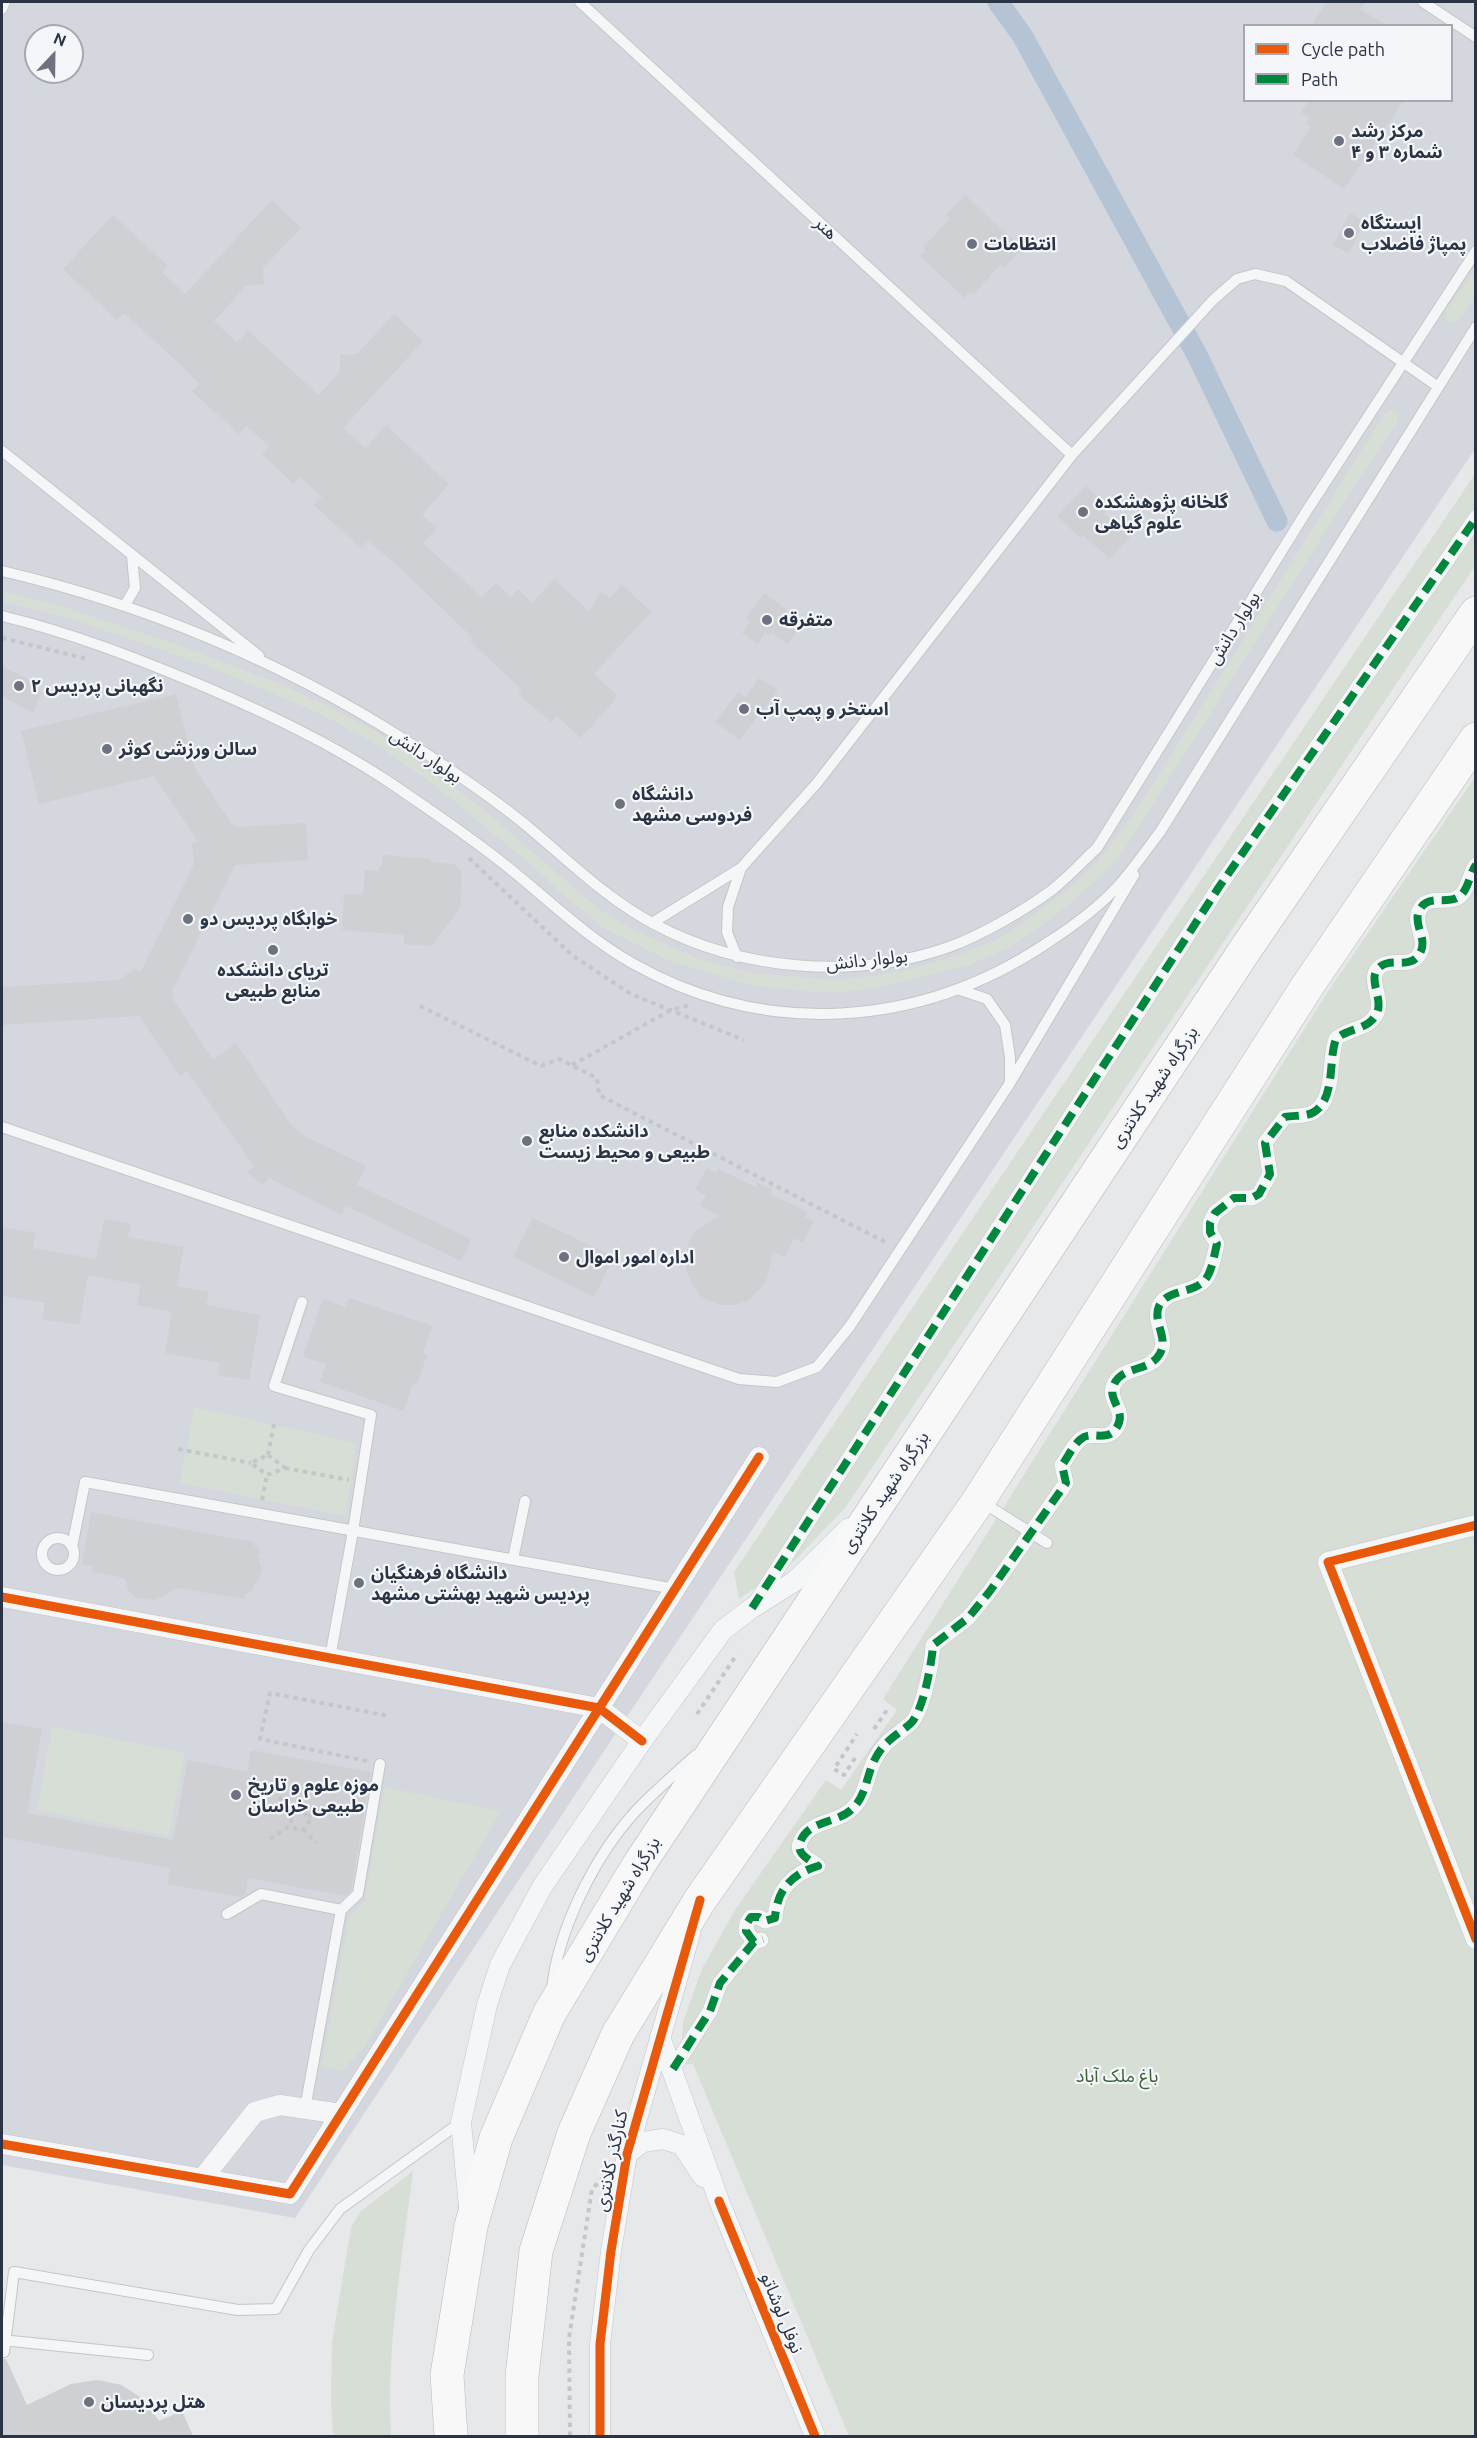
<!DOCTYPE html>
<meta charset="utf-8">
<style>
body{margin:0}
#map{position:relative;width:1477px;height:2438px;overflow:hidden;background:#e6e8ea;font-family:Ubuntu,sans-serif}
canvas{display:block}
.frame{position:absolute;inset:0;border:3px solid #2b3445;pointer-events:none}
.legend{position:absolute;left:1243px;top:24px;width:210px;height:78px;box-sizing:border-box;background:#f4f6f9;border:2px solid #a4a8b1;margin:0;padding:8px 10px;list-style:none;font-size:18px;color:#2b3445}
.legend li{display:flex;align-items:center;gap:12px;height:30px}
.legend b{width:30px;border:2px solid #a4a8b1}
.north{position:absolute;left:24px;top:24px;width:60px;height:60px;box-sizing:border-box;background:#f4f6f9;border:2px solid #a4a8b1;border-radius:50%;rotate:22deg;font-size:16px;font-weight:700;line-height:24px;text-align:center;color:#2b3445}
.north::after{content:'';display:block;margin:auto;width:21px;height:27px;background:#6c737f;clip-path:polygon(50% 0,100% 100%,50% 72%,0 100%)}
</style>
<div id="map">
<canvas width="1477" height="2438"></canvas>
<div class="frame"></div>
<ul class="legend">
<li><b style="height:8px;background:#e8590c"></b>Cycle path</li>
<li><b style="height:8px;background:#00873e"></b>Path</li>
</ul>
<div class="north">N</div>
</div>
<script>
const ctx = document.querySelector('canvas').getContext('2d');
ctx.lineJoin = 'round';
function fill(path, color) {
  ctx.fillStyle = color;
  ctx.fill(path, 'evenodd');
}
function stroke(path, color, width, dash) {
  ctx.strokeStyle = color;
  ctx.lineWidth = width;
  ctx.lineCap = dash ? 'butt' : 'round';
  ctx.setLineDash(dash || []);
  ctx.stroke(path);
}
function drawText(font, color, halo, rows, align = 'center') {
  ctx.font = font + ' Ubuntu,"Noto Sans Arabic",sans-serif';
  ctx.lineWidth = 4.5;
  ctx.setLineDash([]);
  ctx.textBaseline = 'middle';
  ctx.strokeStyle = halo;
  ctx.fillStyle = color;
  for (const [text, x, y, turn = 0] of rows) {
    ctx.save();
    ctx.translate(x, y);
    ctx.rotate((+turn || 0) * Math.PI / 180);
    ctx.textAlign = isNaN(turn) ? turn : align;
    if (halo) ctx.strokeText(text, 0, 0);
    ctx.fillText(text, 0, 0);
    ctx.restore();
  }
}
const built = new Path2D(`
 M2,2H1475V449L622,1724L295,2218L2,2165ZM1244,26H1452V100H1244ZM36,36H72V72H36Z`);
const green = new Path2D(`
 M1475,269V296L1459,320L1450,323L1446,320V310Z
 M1393,409L1399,416L1398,421L1350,493L1117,861L1064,909L1013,946L967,966L875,988L844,992H815L755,986L672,962L602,927L561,893L535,868L435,786L379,746L317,712L205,665L66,617L2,601V591L55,604L173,643L280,684L332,708L380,734L477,804L599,909L636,931L697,958L751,973L840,980L872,976L911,969L958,955L996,940L1024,922L1068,889L1096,863L1137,809L1378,424L1385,413Z
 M1475,474V566L845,1508L795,1560L739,1599L734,1572Z
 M1475,777V2436H849L693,2064H680L683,2022L702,1969L735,1910L826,1780L841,1790L897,1710L883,1699L1327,993Z
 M194,1407L357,1443L345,1516L180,1483Z
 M52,1727L185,1753L169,1836L37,1810Z
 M384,1787L501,1811L364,2048L342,2071L321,2067L349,1917L365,1900Z
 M413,2171C402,2260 386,2347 391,2436H333L331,2405L332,2342L351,2228L360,2212Z`);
const canal = new Path2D(`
 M998,2L1022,35L1197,355L1277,521`);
const building = new Path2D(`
 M1327,2H1366L1360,9L1388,26H1311Z
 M1309,100H1404L1344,189L1293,155L1311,127L1306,123L1309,118L1301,112Z
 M965,195L1022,248L1004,268L1000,265L973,295L970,292L965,298L920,256L926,250L923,248L950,218L946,215Z
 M272,200L301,228L263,268L264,284L246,286L214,321L237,343L248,331L319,395L340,372V355L357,354L394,314L423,341L343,428L366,448L386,425L449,484L422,515L437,528L423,543L482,597L496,583L511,597L518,589L532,603L554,579L589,611L601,592L610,598L622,585L651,612L594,674L618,696L581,738L557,716L551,722L518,694L522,690L470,641L473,638L399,567L368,541L361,548L314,505L322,497L300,477L293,483L262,454L269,446L246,426L239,434L192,391L199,384L184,368L124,313L117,320L63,269L113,215L168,266L162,272L185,294Z
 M1350,213L1365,221L1349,253L1333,245Z
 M1086,486L1109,508L1104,513L1130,537L1110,559L1083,535L1080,538L1057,516Z
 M764,593L787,610L782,617L798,629L788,644L771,633L769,635L765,632L758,644L742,633L750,621L746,618Z
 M2,666L37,684L35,688L42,691L33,713L2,696Z
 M759,678L778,690L740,740L715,722L738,692L746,697Z
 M176,694L194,767L231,823L238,827L306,823L308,860L235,865L172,991L173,999L213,1060L236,1043L292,1126L301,1134L366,1166L357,1185L471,1239L461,1261L346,1206L342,1215L269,1178L263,1185L248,1173L254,1166L187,1071L180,1076L139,1016L2,1025V987L119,980L135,969L141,971L194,864L192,844L198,841L154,776L39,804L21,731Z
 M383,855L431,859V862L454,864L462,873L460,908L432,946L404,944V935L342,930L344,894L363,895L365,870L379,871V867L382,866Z
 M707,1168L716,1173L718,1169L756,1187L758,1183L772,1189L770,1194L807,1212L805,1217L814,1221L803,1243L794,1238L785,1257L773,1252L766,1282L748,1301L735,1305H721L704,1299L694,1288L686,1270L688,1243L696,1231L719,1216L700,1206L706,1195L695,1190Z
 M533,1218L614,1257L594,1297L513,1257Z
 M104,1219L131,1224L128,1237L184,1247L177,1286L209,1292L206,1305L260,1315L249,1380L217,1375L220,1363L165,1353L172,1312L137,1305L141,1285L88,1275L79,1325L42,1319L45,1303L2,1296V1227L36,1233L33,1248L96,1259Z
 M349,1298L432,1326L423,1354L427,1355L417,1384L413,1383L404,1411L320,1382L326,1364L303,1357L323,1299L346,1307Z
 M91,1512L252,1542L261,1553L258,1555L262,1571L252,1590L245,1594L244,1599L177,1588L155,1600L137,1598L128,1590L125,1578L92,1572L93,1566L82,1564Z
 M2,1722L42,1729L27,1813L173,1840L188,1760L247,1772L251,1750L371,1772L351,1890L345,1896L248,1878L245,1895L241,1897L167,1884L170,1868L2,1837Z
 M2,2359H6L27,2405L71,2384L97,2380L122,2385L144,2400L159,2421L182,2411L193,2436H2Z`);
const path = new Path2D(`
 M2,638L88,659
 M469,858L573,956L631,994L744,1040
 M420,1006L541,1066L559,1059L597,1078L599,1095L889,1244
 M572,1065L671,1010L690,1005
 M178,1449L251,1463
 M268,1455L285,1468L267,1475L251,1463Z
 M268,1455L274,1424
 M285,1468L349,1480
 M262,1500L267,1475
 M697,1714L737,1654
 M874,1729L887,1710
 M855,1758L844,1775L834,1769L857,1734
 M367,1761L260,1739L270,1693L389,1716
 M279,1797L293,1813
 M291 1821a9 9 0 1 1 18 0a9 9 0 1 1-18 0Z
 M309,1817L323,1805
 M303,1829L316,1843
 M270,1839L291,1825
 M570,2436L569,2338L592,2189L603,2178`);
const service = new Path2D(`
 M580,2L1072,455
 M1423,2L1476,37
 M2,9L5,2
 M2,451L259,656
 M2,571C143,604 283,662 405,740C444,765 486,793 522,822C565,857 605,898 654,924C742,971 855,980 949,947C980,936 1025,910 1052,890C1068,877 1082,862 1097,848L1306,512L1476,251
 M125,605L135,588L132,556
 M2,616C72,633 136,658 203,686C266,713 328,742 386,780C423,805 460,830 495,857C541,892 581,934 632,963C766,1039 920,1028 1047,943C1072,927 1099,907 1119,885C1134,868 1147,849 1160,832L1476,327
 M652,923L741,868L817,783L1072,455L1213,300L1237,279L1255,274L1286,281L1437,386
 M737,957L727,932L728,907L741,868
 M960,990L987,999L1005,1025L1010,1057V1083
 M2,1127L739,1379L777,1382L817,1367L850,1326L1010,1083L1134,875
 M302,1302L274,1386L371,1415L353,1531L330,1658
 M982,1502L1047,1543
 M42 1554a16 16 0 1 1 32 0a16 16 0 1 1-32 0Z
 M72,1547L85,1482L675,1589
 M513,1559L525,1501
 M341,1910L358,1894L380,1764
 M227,1914L261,1894L341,1910L305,2109
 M552,1989C558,1929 595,1856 635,1812C654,1792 676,1773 696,1755
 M2,2340L148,2355
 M4,2352L14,2272L238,2310L276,2309L309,2250L340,2209L461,2122`);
const pedestrian = new Path2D(`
 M754,1605L1219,887L1476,518
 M754,1942L746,1931L747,1923L751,1917H759L765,1921L775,1918C777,1890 791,1874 818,1866C810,1860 796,1854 800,1843C807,1820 837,1824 852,1809C867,1795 866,1776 875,1759C884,1741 896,1736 910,1724C923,1713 932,1662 933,1645L968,1618L990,1591L1066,1483L1062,1465C1068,1457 1073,1445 1081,1439C1091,1430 1105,1442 1115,1430C1129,1412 1108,1402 1113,1387C1120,1365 1148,1373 1159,1355C1170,1339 1152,1322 1159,1306C1168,1289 1190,1294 1203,1282C1212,1274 1214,1255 1217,1244L1210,1232V1223L1215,1213L1234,1198H1252L1259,1194L1270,1174L1265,1143L1285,1117C1294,1115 1306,1117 1314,1112C1336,1098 1328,1060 1336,1039C1349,1027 1368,1031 1377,1013C1384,997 1365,977 1381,966C1394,957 1412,971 1421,951C1427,937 1413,925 1419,911C1428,891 1450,908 1462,894C1469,886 1470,873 1476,865
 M673,2069L710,2011L720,1983L754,1942L761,1940`);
const minor = new Path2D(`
 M1476,1525L1328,1562L1476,1939
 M2,1597L599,1708L642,1741
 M660,2037L719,2201L815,2436
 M2,2144L290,2194L759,1457
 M627,2154L643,2142L663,2139L682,2145L703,2177
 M202,2179L255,2112L280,2105L341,2114
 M469,2207L461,2122L487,2005L500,1965L542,1887L642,1741L723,1630L752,1608L795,1581L849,1528
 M600,2436V2344L611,2251L627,2154L690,1934`);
const trunk = new Path2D(`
 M451,2436L447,2375L471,2226L496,2138L549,2014L638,1866L1249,944L1476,613
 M522,2436V2376L536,2251L574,2133L618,2034L700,1900L979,1500L1308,985L1476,739`);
const quiet = new Path2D(`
 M752,1608L1219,887L1476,518
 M754,1942L746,1931L747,1923L751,1917H759L765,1921L775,1918C777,1890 791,1874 818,1866C810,1860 796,1854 800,1843C807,1820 837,1824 852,1809C867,1795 866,1776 875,1759C884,1741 896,1736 910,1724C923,1713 932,1662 933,1645L968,1618L990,1591L1066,1483L1062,1465C1068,1457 1073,1445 1081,1439C1091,1430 1105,1442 1115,1430C1129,1412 1108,1402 1113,1387C1120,1365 1148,1373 1159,1355C1170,1339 1152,1322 1159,1306C1168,1289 1190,1294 1203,1282C1212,1274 1214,1255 1217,1244L1210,1232V1223L1215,1213L1234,1198H1252L1259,1194L1270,1174L1265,1143L1285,1117C1294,1115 1306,1117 1314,1112C1336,1098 1328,1060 1336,1039C1349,1027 1368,1031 1377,1013C1384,997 1365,977 1381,966C1394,957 1412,971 1421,951C1427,937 1413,925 1419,911C1428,891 1450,908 1462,894C1469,886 1470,873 1476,865
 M673,2069L710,2011L720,1983L754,1942L763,1939`);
const cycleway = new Path2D(`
 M1476,1525L1328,1562L1476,1939
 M2,1597L599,1708L642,1741
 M2,2144L290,2194L759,1457
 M719,2201L815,2436
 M600,2436V2344L611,2251L627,2154L700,1900`);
const markers = [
 [1339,141,6,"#6c737f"],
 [1349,233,6,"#6c737f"],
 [972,244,6,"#6c737f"],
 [1083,512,6,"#6c737f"],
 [767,620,6,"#6c737f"],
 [19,686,6,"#6c737f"],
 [744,709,6,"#6c737f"],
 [107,749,6,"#6c737f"],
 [620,804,6,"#6c737f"],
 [188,919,6,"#6c737f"],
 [273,950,6,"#6c737f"],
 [527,1141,6,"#6c737f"],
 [564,1257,6,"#6c737f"],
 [359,1583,6,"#6c737f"],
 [236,1795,6,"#6c737f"],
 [89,2402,6,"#6c737f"]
];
const poiNames = [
 ["مرکز رشد",1351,131],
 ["شماره ۳ و ۴",1351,152],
 ["ایستگاه",1361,223],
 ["پمپاژ فاضلاب",1361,244],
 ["انتظامات",984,244],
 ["گلخانه پژوهشکده",1095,502],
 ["علوم گیاهی",1095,523],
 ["متفرقه",779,620],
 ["نگهبانی پردیس ۲",31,686],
 ["استخر و پمپ آب",756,709],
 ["سالن ورزشی کوثر",119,749],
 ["دانشگاه",632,794],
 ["فردوسی مشهد",632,815],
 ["خوابگاه پردیس دو",200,919],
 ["تریای دانشکده",273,970,"center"],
 ["منابع طبیعی",273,991,"center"],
 ["دانشکده منابع",539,1131],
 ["طبیعی و محیط زیست",539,1152],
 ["اداره امور اموال",576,1257],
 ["دانشگاه فرهنگیان",371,1573],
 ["پردیس شهید بهشتی مشهد",371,1594],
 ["موزه علوم و تاریخ",248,1785],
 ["طبیعی خراسان",248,1806],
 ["هتل پردیسان",101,2402]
];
const streetNames = [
 ["هنر",826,228,43],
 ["بولوار دانش",1234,628,-58],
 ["بولوار دانش",426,756,34],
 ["بولوار دانش",867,960,-6],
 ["بزرگراه شهید کلانتری",1154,1087,-56],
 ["بزرگراه شهید کلانتری",885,1492,-56],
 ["بزرگراه شهید کلانتری",619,1899,-59],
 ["کنارگذر کلانتری",611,2161,-78],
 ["نوفل لوشاتو",782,2313,68]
];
const parkNames = [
 ["باغ ملک آباد",1117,2076]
];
fill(built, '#d4d7dd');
fill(green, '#d6ded6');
stroke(canal, '#b4c4d5', 21);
fill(building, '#ced0d3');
stroke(service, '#c4c6c8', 12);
stroke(pedestrian, '#c4c6c8', 16);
stroke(minor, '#c4c6c8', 21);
stroke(trunk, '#b8bbbf', 34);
stroke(path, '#c5c6ca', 4, [4.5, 4.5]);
stroke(service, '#f5f6f7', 10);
stroke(pedestrian, '#f5f6f7', 15);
stroke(minor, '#f5f6f7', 20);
stroke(trunk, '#f8f8f8', 33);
stroke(quiet, '#00873e', 8, [15, 8]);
stroke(cycleway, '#e8590c', 9);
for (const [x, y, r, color] of markers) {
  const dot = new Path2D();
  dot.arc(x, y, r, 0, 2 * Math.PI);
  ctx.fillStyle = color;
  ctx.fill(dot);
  stroke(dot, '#f4f6f9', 2);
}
drawText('bold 18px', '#2b3445', '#f4f6f9', poiNames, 'left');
drawText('18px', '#2b3445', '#f4f6f9', streetNames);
drawText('18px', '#3f6138', '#f4f6f9', parkNames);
</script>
